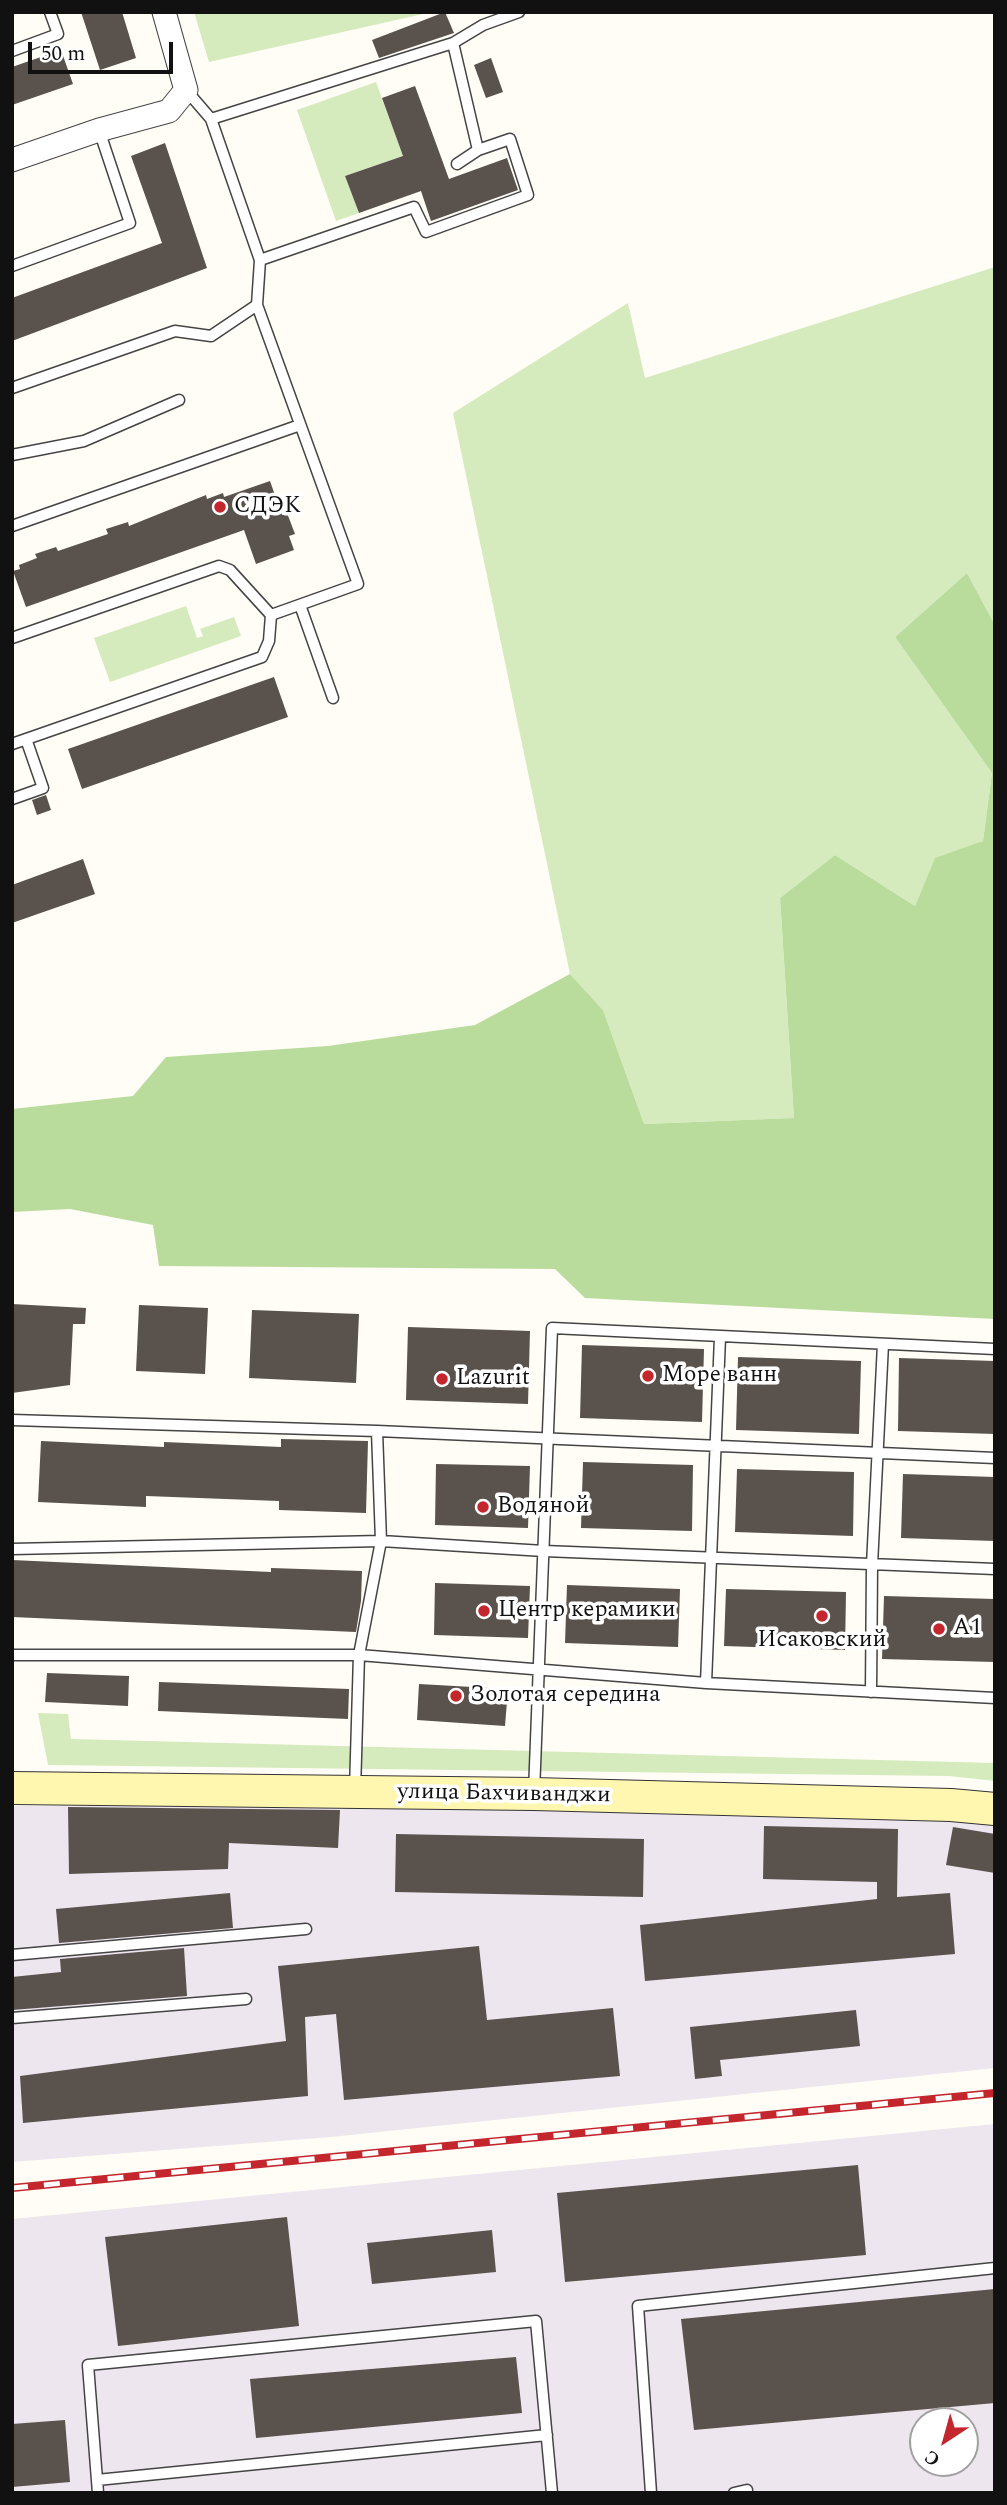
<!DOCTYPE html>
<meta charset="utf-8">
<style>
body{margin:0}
#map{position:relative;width:1007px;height:2505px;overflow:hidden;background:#fffdf5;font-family:Spectral,serif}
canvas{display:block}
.frame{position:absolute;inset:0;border:14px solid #111;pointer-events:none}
.north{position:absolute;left:909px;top:2407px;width:70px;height:70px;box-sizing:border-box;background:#fff;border:2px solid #a0a0a0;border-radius:50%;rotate:216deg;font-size:19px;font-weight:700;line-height:28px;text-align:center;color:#111}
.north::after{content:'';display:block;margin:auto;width:24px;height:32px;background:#c4262e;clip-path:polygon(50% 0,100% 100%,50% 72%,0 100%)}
.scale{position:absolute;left:28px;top:42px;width:145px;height:32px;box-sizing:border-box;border:4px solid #111;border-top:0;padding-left:9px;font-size:21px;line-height:24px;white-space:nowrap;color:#111;-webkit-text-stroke:5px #fff;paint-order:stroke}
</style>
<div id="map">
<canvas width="1007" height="2505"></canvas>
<div class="frame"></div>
<div class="north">С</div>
<div class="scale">50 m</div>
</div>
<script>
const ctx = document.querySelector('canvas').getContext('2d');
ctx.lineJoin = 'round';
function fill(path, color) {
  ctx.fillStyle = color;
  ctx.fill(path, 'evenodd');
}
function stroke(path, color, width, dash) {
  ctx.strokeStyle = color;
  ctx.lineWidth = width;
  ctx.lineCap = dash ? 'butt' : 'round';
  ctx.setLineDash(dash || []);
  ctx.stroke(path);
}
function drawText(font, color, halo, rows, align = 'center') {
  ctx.font = font + ' Spectral,serif';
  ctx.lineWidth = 7;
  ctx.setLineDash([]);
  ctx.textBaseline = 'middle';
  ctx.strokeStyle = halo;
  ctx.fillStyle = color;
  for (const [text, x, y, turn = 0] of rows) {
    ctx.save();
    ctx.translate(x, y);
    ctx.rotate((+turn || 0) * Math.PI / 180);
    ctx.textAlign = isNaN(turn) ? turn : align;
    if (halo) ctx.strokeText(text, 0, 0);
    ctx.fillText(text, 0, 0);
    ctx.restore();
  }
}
const industrial = new Path2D(`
 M12,1806H429L995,1819V2068L331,2137L12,2162Z
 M995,2124V2493H12V2219ZM923,2421H965V2463H923Z`);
const green = new Path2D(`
 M194,12H432L209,62Z
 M376,82L403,156L345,176L359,213L336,221L297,110Z
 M995,267V625L967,573L895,637L992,773L983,841L935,859L915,906L835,855L780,898L794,1118L644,1124L603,1010L570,974L453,413L628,303L645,378Z
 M186,606L197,638L203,636L200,629L234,617L241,636L110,682L94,638Z
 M38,1713L68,1714L71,1739L995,1763V1781L949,1776L48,1765Z`);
const forest = new Path2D(`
 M967,573L995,625V1319L585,1298L555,1269L159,1266L153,1225L70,1209L12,1212V1109L133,1096L166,1057L328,1046L475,1025L570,974L603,1010L644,1124L794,1118L780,898L835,855L915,906L935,858L983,841L992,773L895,637Z`);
const building = new Path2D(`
 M81,12H122L136,58L100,70Z
 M445,12L454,33L379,58L372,40Z
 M61,50L73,84L12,105V67Z
 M491,58L503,92L486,98L474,65Z
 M415,86L449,179L507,158L518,190L431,221L421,191L359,213L345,176L403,156L382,98Z
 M165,143L207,268L12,341V298L162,243L131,156Z
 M270,481L282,515L287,513L295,534L289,536L294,550L256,564L244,530L26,607L13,571L20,569L19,565L37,558L35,554L56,547L58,551L108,534L106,529L128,522L129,526L206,495L207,499L223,493L224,497Z
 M274,677L288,717L82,789L68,749Z
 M46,795L51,810L37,815L32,800Z
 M83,859L95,894L12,923V885Z
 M12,1304L86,1308L85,1324H73L70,1385L12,1393Z
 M139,1305L208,1308L205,1374L136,1371Z
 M252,1310L359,1314L356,1383L249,1378Z
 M408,1327L530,1331L528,1404L406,1400Z
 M582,1345L704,1349L702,1422L580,1418Z
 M738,1357L861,1361L859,1434L736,1430Z
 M899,1358L995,1361V1434L898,1431Z
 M281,1439L368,1441L366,1513L279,1510V1501L146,1496V1507L38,1502L41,1441L164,1447V1442L281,1447Z
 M583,1462L693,1465L692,1531L581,1528Z
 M436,1464L530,1466L528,1528L435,1525Z
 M737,1469L854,1472L853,1536L735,1532Z
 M903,1474L995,1477V1541L901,1538Z
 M12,1560L271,1572V1568L362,1571L361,1601L356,1632L12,1617Z
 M435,1583L530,1586L528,1638L434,1635Z
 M567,1585L680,1589L678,1647L565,1643Z
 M726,1589L846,1592L845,1650L724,1646Z
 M884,1596L995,1599V1662L882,1659Z
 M47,1673L129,1676L128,1706L45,1702Z
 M159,1682L349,1689L348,1719L158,1711Z
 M419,1684L508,1689L505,1726L417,1720Z
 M68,1807L340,1810L338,1848L229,1843L228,1869L69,1874Z
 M764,1826L898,1829L897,1897L950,1893L955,1954L645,1981L640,1925L877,1899V1882L763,1879Z
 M953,1827L995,1834V1873L946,1865Z
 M396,1834L644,1839L643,1897L395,1892Z
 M230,1893L233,1928L59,1943L56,1909Z
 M479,1946L487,2020L613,2008L620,2076L344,2100L336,2014L305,2017L308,2096L23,2123L20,2076L286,2041L278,1966Z
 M184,1948L187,1996L12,2010V1977L61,1972L60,1959Z
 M856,2010L860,2046L720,2060L722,2076L695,2079L690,2027Z
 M858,2165L866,2255L565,2282L557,2193Z
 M287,2217L299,2326L118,2346L105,2237Z
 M492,2230L496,2272L372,2284L367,2243Z
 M995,2289V2403L694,2430L681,2319Z
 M516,2357L522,2413L256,2438L250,2379Z
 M65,2420L70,2482L12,2487V2424Z`);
const service = new Path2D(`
 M453,43L483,25L519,12
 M12,51L58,34L50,12
 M211,119L453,43L478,150
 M260,260L414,207L426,232L528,195L510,139L478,150L457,164
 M12,266L130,223L99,130
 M12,388L175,331L211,336L257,305L260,260L211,119L186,90
 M12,455L84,441L179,400
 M12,526L300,425
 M300,605L333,698
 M12,638L219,566L230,570L271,615
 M12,744L262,657L269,641L271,615L358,584L257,305
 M12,799L43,788L26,739
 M12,1420L377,1431L995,1458
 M12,1549L381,1541L544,1551L995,1569
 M12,1655H359L706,1683L995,1698
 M706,1683L720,1337
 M871,1692L872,1565L883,1344
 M355,1790L359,1655L381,1541L377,1431
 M534,1792L552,1328L995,1349
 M12,1955L306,1929
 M12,2018L246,1999
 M97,2480L547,2435
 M98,2493L88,2365L536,2321L552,2493
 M651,2493L638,2306L995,2268
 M734,2493L747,2490`);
const minor = new Path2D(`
 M12,160L99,130L169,111L186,90L164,12`);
const secondary = new Path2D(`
 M12,1788L534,1794L951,1805L995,1809`);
const rail = new Path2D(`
 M12,2188L995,2093`);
const markers = [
 [220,507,7,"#c4262e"],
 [648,1376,7,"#c4262e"],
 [442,1379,7,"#c4262e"],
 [483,1507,7,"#c4262e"],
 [484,1611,7,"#c4262e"],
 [822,1616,7,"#c4262e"],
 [939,1629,7,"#c4262e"],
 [456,1696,7,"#c4262e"]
];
const poiNames = [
 ["СДЭК",234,507],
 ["Море ванн",662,1376],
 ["Lazurit",456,1379],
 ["Водяной",497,1507],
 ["Центр керамики",498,1611],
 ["A1",953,1629],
 ["Исаковский",822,1641,"center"],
 ["Золотая середина",470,1696]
];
const streetNames = [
 ["улица Бахчиванджи",504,1795,1]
];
fill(industrial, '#eee6ef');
fill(green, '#d5ebbd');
fill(forest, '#b9dc9c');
fill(building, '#5a524d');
stroke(service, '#444', 13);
stroke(minor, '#444', 25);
stroke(secondary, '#333', 34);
stroke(service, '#fff', 10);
stroke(minor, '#fff', 23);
stroke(secondary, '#fff6b0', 32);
stroke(rail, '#c4262e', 8);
stroke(rail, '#fff', 5, [16]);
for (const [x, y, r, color] of markers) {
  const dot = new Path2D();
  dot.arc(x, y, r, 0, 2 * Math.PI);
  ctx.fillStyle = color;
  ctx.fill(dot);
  stroke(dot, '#fff', 2.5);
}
drawText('23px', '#111', '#fff', poiNames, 'left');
drawText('23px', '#111', '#fff', streetNames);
</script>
